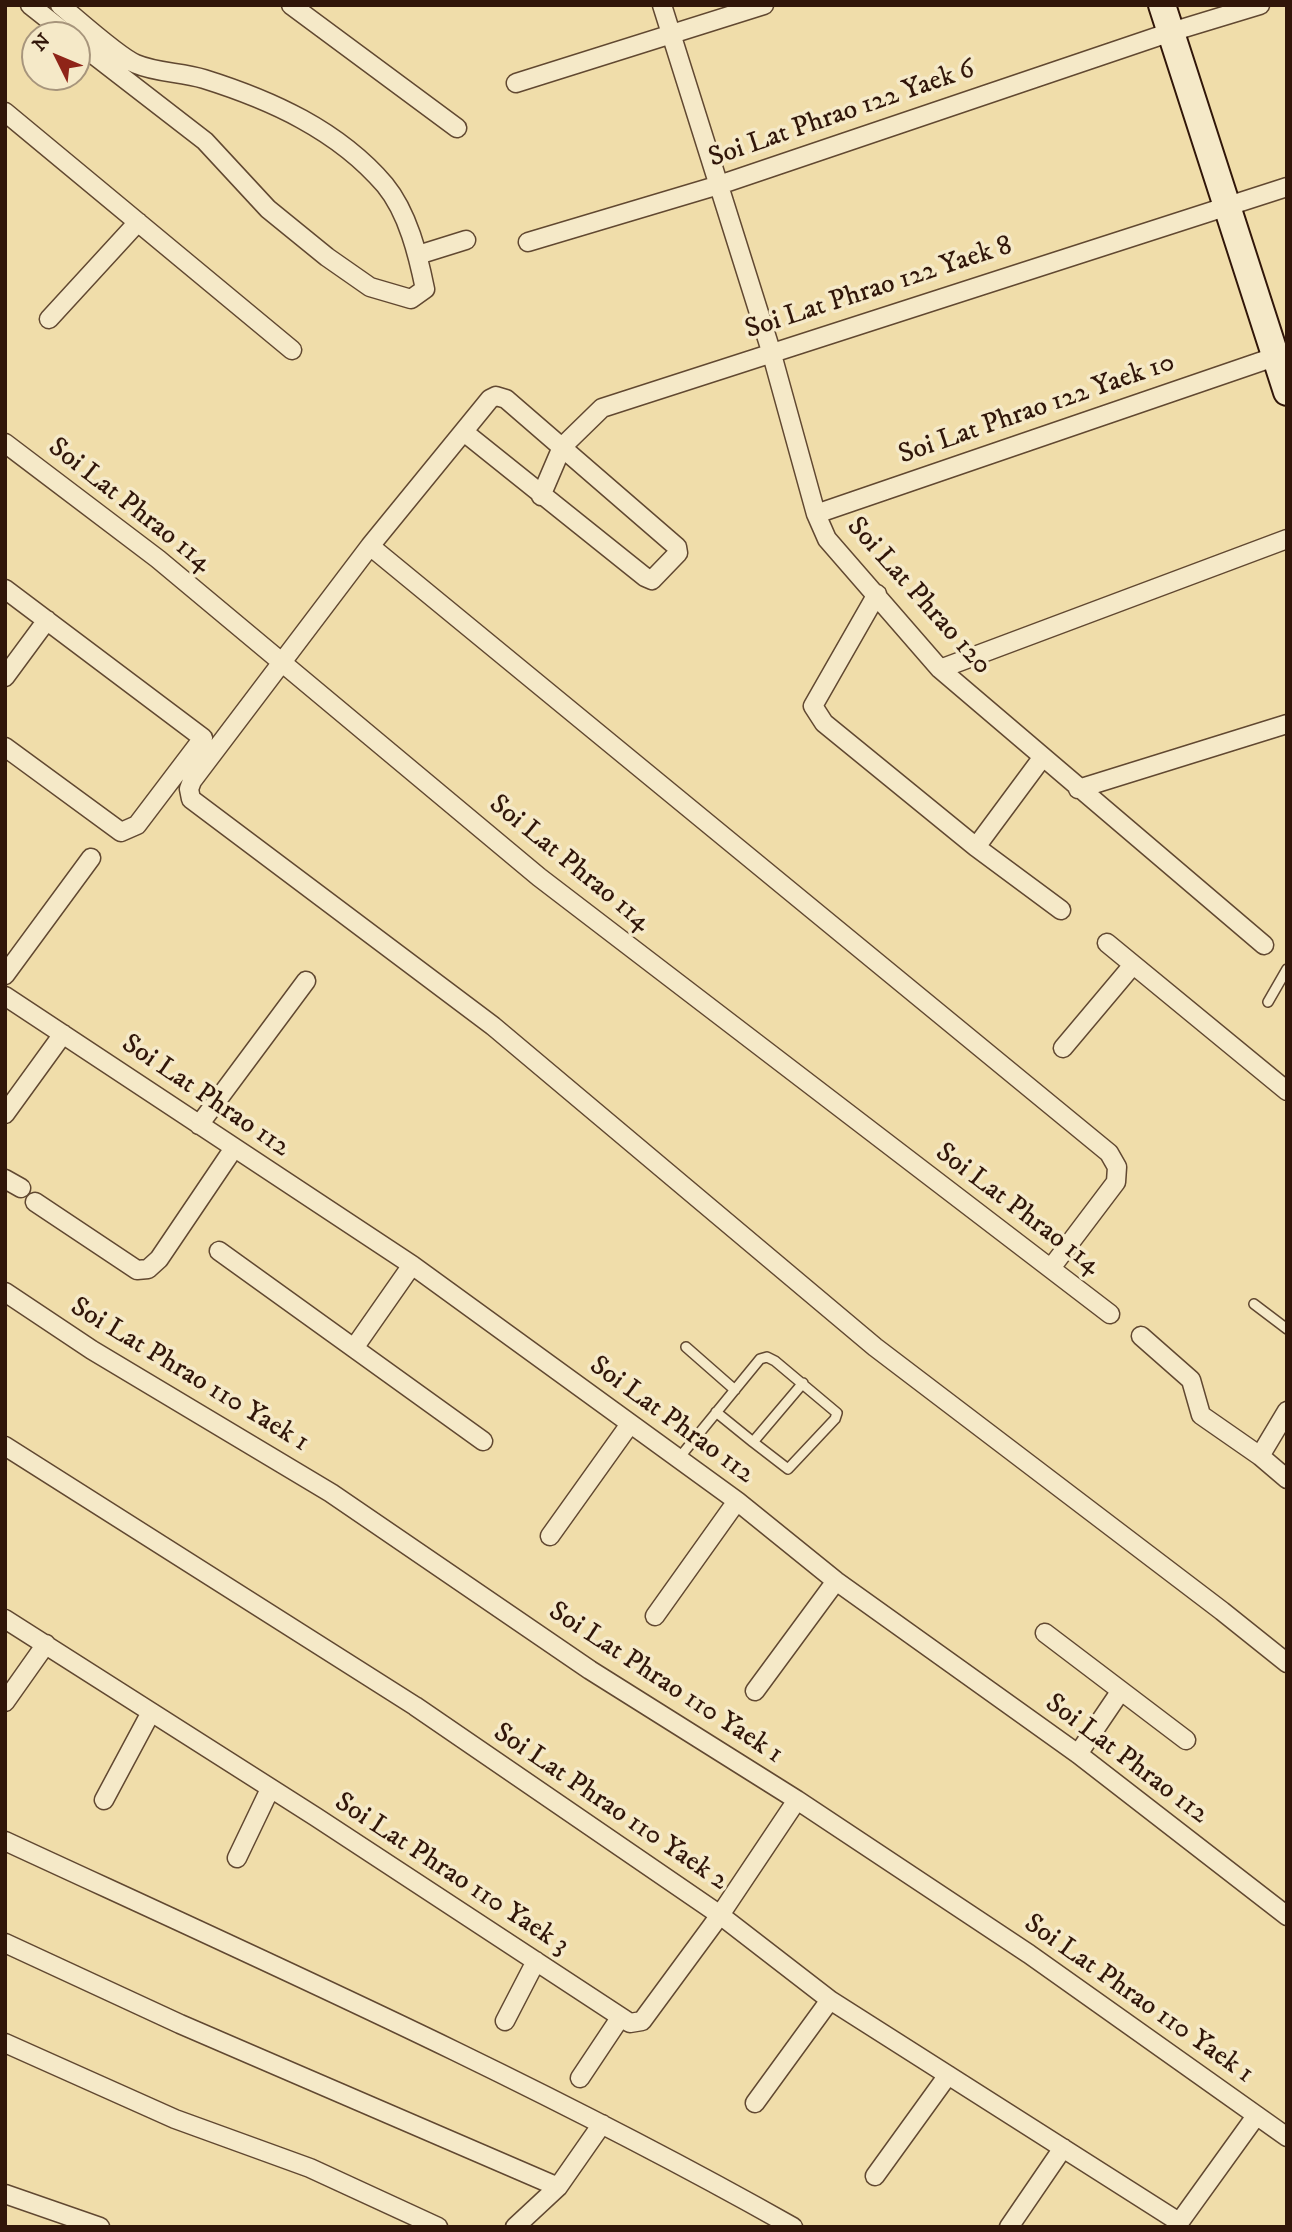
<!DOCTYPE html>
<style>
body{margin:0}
#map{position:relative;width:1292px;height:2232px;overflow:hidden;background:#f0ddaa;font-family:"IM FELL DW Pica",serif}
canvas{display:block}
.frame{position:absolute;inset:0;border:7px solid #311609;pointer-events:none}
.north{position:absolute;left:21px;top:21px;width:70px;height:70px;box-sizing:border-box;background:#f5e9c8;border:2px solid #a7957c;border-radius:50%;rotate:313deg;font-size:19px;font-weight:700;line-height:28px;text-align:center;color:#311609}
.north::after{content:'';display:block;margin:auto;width:24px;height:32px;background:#8f2418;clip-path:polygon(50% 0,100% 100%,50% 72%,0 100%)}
</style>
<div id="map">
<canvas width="1292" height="2232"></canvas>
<div class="frame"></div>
<div class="north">N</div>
</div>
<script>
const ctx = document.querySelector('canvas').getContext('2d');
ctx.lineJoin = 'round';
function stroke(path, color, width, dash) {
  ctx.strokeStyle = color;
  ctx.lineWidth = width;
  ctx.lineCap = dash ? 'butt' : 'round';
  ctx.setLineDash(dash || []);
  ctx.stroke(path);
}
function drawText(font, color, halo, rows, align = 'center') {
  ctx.font = font + ' "IM FELL DW Pica",serif';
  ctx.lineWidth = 7;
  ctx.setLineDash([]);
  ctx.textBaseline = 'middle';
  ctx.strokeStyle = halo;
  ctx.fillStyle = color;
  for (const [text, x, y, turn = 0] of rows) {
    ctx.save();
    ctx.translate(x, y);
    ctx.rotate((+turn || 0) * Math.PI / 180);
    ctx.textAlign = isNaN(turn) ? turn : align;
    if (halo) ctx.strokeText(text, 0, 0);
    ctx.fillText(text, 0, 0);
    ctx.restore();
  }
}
const lane = new Path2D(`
 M1268,1002L1287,969
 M1254,1304L1287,1329
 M686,1347L735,1390
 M716,1412L753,1442L803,1383
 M679,1458L760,1359L767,1357L775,1361L837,1413L835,1419L788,1469L753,1442`);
const street = new Path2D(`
 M30,5L68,35
 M60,5C77,19 119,57 136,64C157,73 182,72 204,79C271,100 338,130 385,185C408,213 418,255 425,289L411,299L370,287L327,257L268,209L205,141L77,42
 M291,5L457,128
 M662,5L771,351L816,514L827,539L940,669L1264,945
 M516,83L764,5
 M5,112L292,350
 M528,242L719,185L1171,32L1260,5
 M418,255L466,240
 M49,319L138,222
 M464,432L645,577L652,580L678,553L677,547L506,399L496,396L490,399L370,546L192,781L189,789L191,799L493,1026L875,1347L1222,1611L1287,1663
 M5,443L158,559L539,877L1110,1314
 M541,496L562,447L602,408L1287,187
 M816,514L1283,354
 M370,546L1109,1153L1117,1167L1116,1182L1051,1268
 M5,589L203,738L137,825L121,832L5,747
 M877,594L813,706L824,723L976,847L1061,910
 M940,669L1287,539
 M5,677L47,620
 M1078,789L1287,724
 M976,847L1042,758
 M1107,943L1287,1091
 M5,975L91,858
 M5,996L412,1265L737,1501L836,1581L1078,1754L1287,1916
 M1063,1048L1132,966
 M5,1114L63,1034
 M199,1125L306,981
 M5,1179L21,1188
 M35,1202L137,1270L148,1269L159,1259L234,1148
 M219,1251L483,1441
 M5,1292L92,1350L331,1493L590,1670L797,1800L1029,1954L1287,2137
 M1141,1336L1191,1380L1201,1415L1260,1456
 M354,1348L412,1265
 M1287,1411L1260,1456L1287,1479
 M5,1446L415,1706L720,1915L830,2000L1179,2222
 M550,1536L630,1424
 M655,1616L737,1501
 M5,1619L316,1817L630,2023L642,2021L720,1915L797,1800
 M1045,1633L1186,1740
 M755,1691L836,1581
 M5,1702L46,1644
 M1078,1754L1120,1692
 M104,1800L150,1714
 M5,1841C271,1964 538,2083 793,2227
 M237,1858L270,1789
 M5,1943L180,2024L558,2187
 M505,2021L536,1961
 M5,2043L175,2119L310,2168L438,2227
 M580,2078L620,2018
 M755,2103L830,2000
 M875,2176L948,2075
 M5,2194L100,2227
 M515,2227L558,2187L602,2124
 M1009,2227L1063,2148
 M1176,2227L1256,2116`);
const secondary = new Path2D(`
 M1162,5L1287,392`);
const streetNames = [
 ["Soi Lat Phrao 122 Yaek 6",842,115,-19],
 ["Soi Lat Phrao 122 Yaek 8",879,289,-18],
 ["Soi Lat Phrao 122 Yaek 10",1037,410,-19],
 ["Soi Lat Phrao 114",129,506,38],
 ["Soi Lat Phrao 120",918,597,48],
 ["Soi Lat Phrao 114",569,864,39],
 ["Soi Lat Phrao 112",205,1097,34],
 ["Soi Lat Phrao 114",1017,1210,37],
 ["Soi Lat Phrao 110 Yaek 1",189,1376,31],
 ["Soi Lat Phrao 112",671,1421,36],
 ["Soi Lat Phrao 110 Yaek 1",665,1684,33],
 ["Soi Lat Phrao 112",1126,1760,37],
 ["Soi Lat Phrao 110 Yaek 2",610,1808,34],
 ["Soi Lat Phrao 110 Yaek 3",451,1875,33],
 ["Soi Lat Phrao 110 Yaek 1",1138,2000,35]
];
stroke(lane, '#614831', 12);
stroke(street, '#614831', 21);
stroke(secondary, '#311609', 30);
stroke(lane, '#f5e9c8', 9);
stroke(street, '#f5e9c8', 18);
stroke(secondary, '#f5e9c8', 26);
drawText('28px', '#311609', '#f5e9c8', streetNames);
</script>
